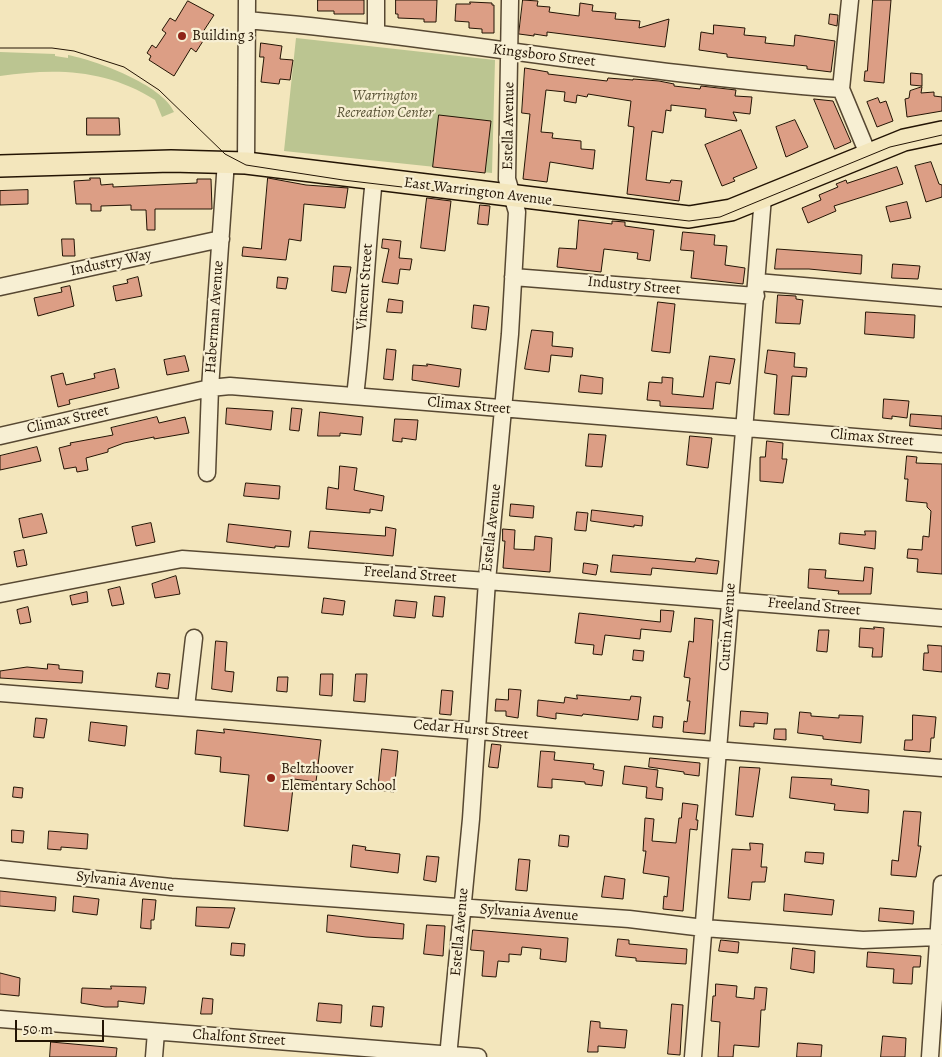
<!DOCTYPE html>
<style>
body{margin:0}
#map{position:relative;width:942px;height:1057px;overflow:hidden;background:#f3e6bc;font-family:Alegreya,serif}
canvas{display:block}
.scale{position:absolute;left:15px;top:1020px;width:89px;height:22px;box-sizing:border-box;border:2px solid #231404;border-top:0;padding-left:6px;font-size:15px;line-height:18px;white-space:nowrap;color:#231404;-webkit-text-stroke:4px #f7efd3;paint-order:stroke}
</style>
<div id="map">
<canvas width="942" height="1057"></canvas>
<div class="scale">50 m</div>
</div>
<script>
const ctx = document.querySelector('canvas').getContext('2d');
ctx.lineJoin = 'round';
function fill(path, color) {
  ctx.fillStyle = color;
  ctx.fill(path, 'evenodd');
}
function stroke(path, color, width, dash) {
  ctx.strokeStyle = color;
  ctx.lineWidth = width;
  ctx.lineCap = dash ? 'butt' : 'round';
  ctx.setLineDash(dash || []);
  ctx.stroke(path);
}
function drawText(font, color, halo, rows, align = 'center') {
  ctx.font = font + ' Alegreya,serif';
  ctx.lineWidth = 4.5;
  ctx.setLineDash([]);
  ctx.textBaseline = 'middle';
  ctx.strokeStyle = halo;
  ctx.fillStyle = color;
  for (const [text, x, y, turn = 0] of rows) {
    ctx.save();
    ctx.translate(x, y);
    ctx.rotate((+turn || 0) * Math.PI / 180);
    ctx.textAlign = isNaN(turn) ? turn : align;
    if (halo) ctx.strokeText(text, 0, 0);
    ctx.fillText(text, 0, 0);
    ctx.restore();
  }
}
const green = new Path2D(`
 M296,38L495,60L492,173L284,151Z
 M0,52L55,54V56L68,58V55C95,60 163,85 174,112L162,117L155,100C106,69 56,68 0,76Z`);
const building = new Path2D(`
 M318,0H364V14H334V11H318Z
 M396,0H437L436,22H424V19L398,18V14H396Z
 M523,0L538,1L537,6L550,7L549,12L579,16L580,3L593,5L592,11L616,13L615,19L640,21L639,28L669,19L665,47L563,34L547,32V36L534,34V36L519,34Z
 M873,0H891L884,83L864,81L865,71H867Z
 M188,1L214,15L199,38L203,41L196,52L191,48L174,76L149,60L151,56L147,53L152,45L156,48L166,33L162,30L170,18L175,21Z
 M470,2L492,3V5H494V33H482V29L469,28V22L455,21L456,4H470Z
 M830,14L838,15L837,26L829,24Z
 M714,25L745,28L744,35L766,37L765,43L794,46L795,35L835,41L831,72L807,69V66L727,57V54L699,50L701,32L713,34Z
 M261,43L282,46L280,59L293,60L290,80L280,79L279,84L261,82L264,57H260Z
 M525,68L548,72V74L607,81L608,78L633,80V79L659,81L674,84V86L700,89L701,86L736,90L735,96L752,97L750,114L733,112L737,121L705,117L706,109L671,105V111L666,110L663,133L652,131L646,180L670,183L671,180L682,181L679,201L627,194L634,127L628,126L631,101L588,94L587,97L577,95L576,103L564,101L565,92L546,90L541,132L553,133L552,138L581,141V149L595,150L593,169L550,162L547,182L523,179L530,114L522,113Z
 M911,73L922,74V86L911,85Z
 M922,87L921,93L934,92V96L942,97V111L907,117L905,99L909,98L910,91Z
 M878,98L880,103L886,101L893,121L877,127L867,102Z
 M814,99L833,101L851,142L835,149Z
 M439,115L491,121L485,173L433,167Z
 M87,118H119L120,135H87Z
 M795,120L808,147L786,157L776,127Z
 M741,130L757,168L733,178L735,181L722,186L705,145Z
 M931,162L939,184L942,185V197L926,202L915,166Z
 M897,167L903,184L834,206L836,211L808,223L802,208L821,200L819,195L838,187L836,184L846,180L847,183Z
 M90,178H100L101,185L113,184V187L197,183V179H211L212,209H155V230H147L146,210H131V205L101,206V211H91V204H76L74,181L90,180Z
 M268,178L306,185L348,188L345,208L304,204L301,241L289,239L286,260L242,256L243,247L261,249Z
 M28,190V204L0,205V191Z
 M427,198L451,201L445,251L421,248Z
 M907,202L911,218L890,222L886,207Z
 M480,205L490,206L488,225L478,224Z
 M579,220L612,224V221L625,222V226L654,230L650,261L637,259L638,253L604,249L601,272L557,267L559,248L576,249Z
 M683,232L715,235L714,245L727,246L725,265L745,268L743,284L691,278L694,251L681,250Z
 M62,239H74L75,256H63Z
 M383,239L401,241L399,258L412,259L410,270L400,269L398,284L382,282L389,249L382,248Z
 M777,249L862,255L861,274L809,269H775Z
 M893,264L920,266L918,279L892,278Z
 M334,266L351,267L346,293L332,291Z
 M138,277L142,296L116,301L113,286L128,283L127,280Z
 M278,277L288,278L286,289L277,288Z
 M70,286L74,306L38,316L34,298L62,292L61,288Z
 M778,295L796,296V299L803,300L800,324L776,323Z
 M389,299L403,301L402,313L387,312Z
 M658,302L675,304L670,353L652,351Z
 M474,305L489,307L486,330L472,328Z
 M866,312L915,315L914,338L865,334Z
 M532,330L553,332L552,346L573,348L572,357L551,355L549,372L525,369Z
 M387,349L396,350L393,380L384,379Z
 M768,350L795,353L794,367L807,368L806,377L792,376L789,415L774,414L777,375L765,373Z
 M185,356L189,371L167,375L164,360Z
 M710,356L735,359L730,384L716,382L713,409L660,406V401L647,400L649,382L662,383V377L673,378L672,394L703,397Z
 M427,364L461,369L459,387L412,380L413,365L427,366Z
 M115,369L119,388L69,400L70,404L58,407L51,376L63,373L66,385L95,378L94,374Z
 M581,375L603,378L602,394L579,392Z
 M884,399L909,401L907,418L892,416V419L883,418Z
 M227,408L273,411L271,430L226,424Z
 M292,408L302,409L299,431L290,430Z
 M320,412L363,417L361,435L340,433V436H318Z
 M911,414L942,416V429L910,426Z
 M157,417L159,423L185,417L189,433L154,439V437L124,443L108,449V452L86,458L88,470L77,472L76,467L64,469L59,448L71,445L70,443L113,435L111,428Z
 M395,419L418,420L416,440L402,438V442L393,441Z
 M589,434L606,435L602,467L586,466Z
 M690,436L712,438L708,468L687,465Z
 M767,441L783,443L782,459H787L783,483L760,481V457H765Z
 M37,447L41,461L0,470V456Z
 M907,456L917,457L916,463L942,464V574L917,572L918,559L907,558L908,549L922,550L923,536L929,537L931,511L927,507V503L906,501L908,479H905Z
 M340,466L357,468L354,490L384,496L382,511L370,509V513L326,509L328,487L338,489Z
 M246,483L280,486L279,499L244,496Z
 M511,504L534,506L533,518L510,516Z
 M592,510L643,516L642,526L634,525V527L591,521Z
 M577,512L588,513L586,531L575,530Z
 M42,514L47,533L23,538L19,519Z
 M151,523L155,542L136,546L132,527Z
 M229,524L291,531L289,547L275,546V548L227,542Z
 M386,527L396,529L393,556L308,548L310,531L385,536Z
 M503,529L515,530L514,549L534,550L535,536L552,538L550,572L503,568L505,541H503Z
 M865,531H876L875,549L839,544L840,533L865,535Z
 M24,550L27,565L17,567L14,552Z
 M613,555L695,562L696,558L719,561L717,574L652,568L651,575L611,572Z
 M584,563L598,565L596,575L583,573Z
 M865,567L873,568L871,594H838L839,591L808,588L809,569L826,570L825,578L863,581Z
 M176,576L180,594L155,598L152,584Z
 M120,587L124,604L112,606L108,590Z
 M87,592L88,602L72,605L70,596Z
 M435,596L445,597L443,617L433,616Z
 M324,598L345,601L343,615L322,613Z
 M396,600L417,602L415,618L394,616Z
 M28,607L31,622L20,624L17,610Z
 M661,610L674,611L671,632L641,629L640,639L605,635L602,655L593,654L594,645L575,643L579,613L660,622Z
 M695,618L713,620L705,734L683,732L684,721L687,722L690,701H687L690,678L684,677L689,641L693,642Z
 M874,627L884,628L882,657H872L873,648L859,647L860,628L874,629Z
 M819,630H829L827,652L817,651Z
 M216,641L227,642L225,671L234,672L232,692L212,689Z
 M928,645L942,646V672L923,670L924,653H928Z
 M634,650L644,651L643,661L633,660Z
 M48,664L59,665V669L83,671L82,683L0,678V671L27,667L47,669Z
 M158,673L170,674L168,689L156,687Z
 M321,674H333L332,696L320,695Z
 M356,674H367L365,702L354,701Z
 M278,677H288L287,692L277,691Z
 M509,689L521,690L518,718L506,716V711H495L496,699L508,700Z
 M442,690L453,691L451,715L440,714Z
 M577,695L630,700L631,696L641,697L638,720L583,714L582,716L556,713V719L537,716L538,700L564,703L565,697L577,699Z
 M741,711L768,713L767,724L754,723V727L740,726Z
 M800,712L811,713V716L839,718V715L863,716L861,743L823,739V736L798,733Z
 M913,715L936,717L934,738H931L930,752L904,750L905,740H912Z
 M654,716L663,717L662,728L653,727Z
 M36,718L47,719L44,738L34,737Z
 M91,722L127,726L125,746L89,741Z
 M224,729L321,740L316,782L294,779L288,831L244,826L249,775L220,772L221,757L195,754L197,730L224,733Z
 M775,729H786V740L774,739Z
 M492,744L501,745L498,768L489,767Z
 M382,749L398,751L394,792L378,790Z
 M541,751L555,752L554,760L594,764L593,769L604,771L602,786L585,784V782L552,779V788L538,787Z
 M650,758L700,763L699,776L684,774V772L649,767Z
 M625,766L658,770L656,787L663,788L662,800L646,798L647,787L623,784Z
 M740,767L760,768L753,817L736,815Z
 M792,777L832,779L831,785L869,790L868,813L834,810L835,804L790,798Z
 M14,787L23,788L22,798L13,797Z
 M683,803L698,805L696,820H698L697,830L690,829L683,911L663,909L664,896L667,897L669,877L643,873L646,851H643L645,818L654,819L652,841L676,843L679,818H681Z
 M904,811L921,812L918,846H921L916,877L891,875L892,860L898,861Z
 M12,830L24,831L23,843L12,842Z
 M49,831L88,834L87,849L61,847V850L48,849Z
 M560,835L569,836L568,847L559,846Z
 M750,843L763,844L761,867H767L765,882H752L750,900L728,898L732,849L750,850Z
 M353,845L366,847L365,850L400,854L398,873L351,867Z
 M806,852L824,853L823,864L805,862Z
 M427,856L439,857L436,882L424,880Z
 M519,859L530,860L527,891L516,890Z
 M605,876L625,879L623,899L602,897Z
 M0,891L56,897L55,911L0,906Z
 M785,894L834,900L832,915L784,911Z
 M74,896L99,899L97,915L73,912Z
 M143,899L156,900L154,920H151V929L141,928Z
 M197,907L235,908L229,928L196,926Z
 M880,908L914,911L913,924L879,921Z
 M328,915L404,924L403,939L366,937L327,932Z
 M427,925L445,926L443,956L424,954Z
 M473,930L568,938L566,962L540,959L541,949L522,947L521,955L509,954V962L498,961L496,977L482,976L484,951L471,950Z
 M618,939L629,940V944L687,949L686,964L636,961V958L616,956Z
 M721,940L739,942L738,953L719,951Z
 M232,943L245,944L244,956L231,955Z
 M793,948L815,951L814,973L791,969Z
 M868,952L921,956L920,967H913L912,984L893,983L894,969L867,967Z
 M0,973L20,978L19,996L0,994Z
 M716,984L737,986L736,997L754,999L755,987L767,988L765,1010H761L759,1047L734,1045L733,1057H718L720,1022L711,1021L713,996H715Z
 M111,986L146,987L144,1004L118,1001V1007H105L81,1003L82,988L111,989Z
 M203,998L213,999L212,1014H201Z
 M319,1003L342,1005L341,1023L317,1021Z
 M672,1004L683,1005L680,1055L668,1054Z
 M373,1006L384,1007L382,1027L371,1026Z
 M591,1021L600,1022V1028L627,1030L625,1048L598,1046V1052H588Z
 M883,1036L906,1038L905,1057H881Z
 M51,1042L117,1048L116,1057H50Z
 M798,1043L822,1045L821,1057H797Z`);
const minor = new Path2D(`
 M850,0L841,89L868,154
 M247,20C445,37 642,75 841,89
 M376,33V0
 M246,163L247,0
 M513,277L756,296
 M757,282L942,298
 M0,287L221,239
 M355,396C364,324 366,251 374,179
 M0,436L210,388L230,386L942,444
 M207,473L210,388L226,161
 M0,594L182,559L487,581L942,618
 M0,693L942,768
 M186,707L194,638
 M0,869L171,887L629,919L704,928L863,940L938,937
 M0,1019L478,1057
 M154,1057L156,1032
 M448,1057L471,819L487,581L510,334L517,212L507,179L510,0
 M693,1057L763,197
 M930,1057L942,884`);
const major = new Path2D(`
 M0,166L171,161L246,163L689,217L731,210L904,140L942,132`);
const tram = new Path2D(`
 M0,48H52L74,51L124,67L159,90L225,154L246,165L343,180L689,221L720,217L890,147L942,135`);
const markers = [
 [182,36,5,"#8f2418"],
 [271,778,5,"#8f2418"]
];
const poiNames = [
 ["Building 3",192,36],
 ["Beltzhoover",281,769],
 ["Elementary School",281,786]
];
const streetNames = [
 ["Kingsboro Street",544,56,7],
 ["Estella Avenue",509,126,-89],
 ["East Warrington Avenue",478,192,7],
 ["Industry Way",111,263,-12],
 ["Industry Street",634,286,5],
 ["Vincent Street",365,287,-86],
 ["Haberman Avenue",215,317,-86],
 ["Climax Street",469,406,5],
 ["Climax Street",68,420,-13],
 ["Climax Street",872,438,5],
 ["Estella Avenue",492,528,-84],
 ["Freeland Street",410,575,4],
 ["Freeland Street",814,607,5],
 ["Curtin Avenue",728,627,-86],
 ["Cedar Hurst Street",471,730,5],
 ["Sylvania Avenue",125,882,6],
 ["Sylvania Avenue",529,913,4],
 ["Estella Avenue",460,932,-85],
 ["Chalfont Street",239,1038,4]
];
const parkNames = [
 ["Warrington",385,96],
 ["Recreation Center",385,113]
];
fill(green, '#bbc591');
fill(building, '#dc9e85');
stroke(building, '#231404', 1);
stroke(minor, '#574832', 19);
stroke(major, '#231404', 24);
stroke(minor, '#f7efd3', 16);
stroke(major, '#f3e6bc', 21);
stroke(tram, '#231404', 1);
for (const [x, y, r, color] of markers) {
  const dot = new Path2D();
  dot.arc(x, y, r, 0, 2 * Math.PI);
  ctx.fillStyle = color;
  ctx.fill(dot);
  stroke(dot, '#f7efd3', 2);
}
drawText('15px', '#231404', '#f7efd3', poiNames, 'left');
drawText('15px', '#231404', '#f7efd3', streetNames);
drawText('italic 15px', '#585235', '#f7efd3', parkNames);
</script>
